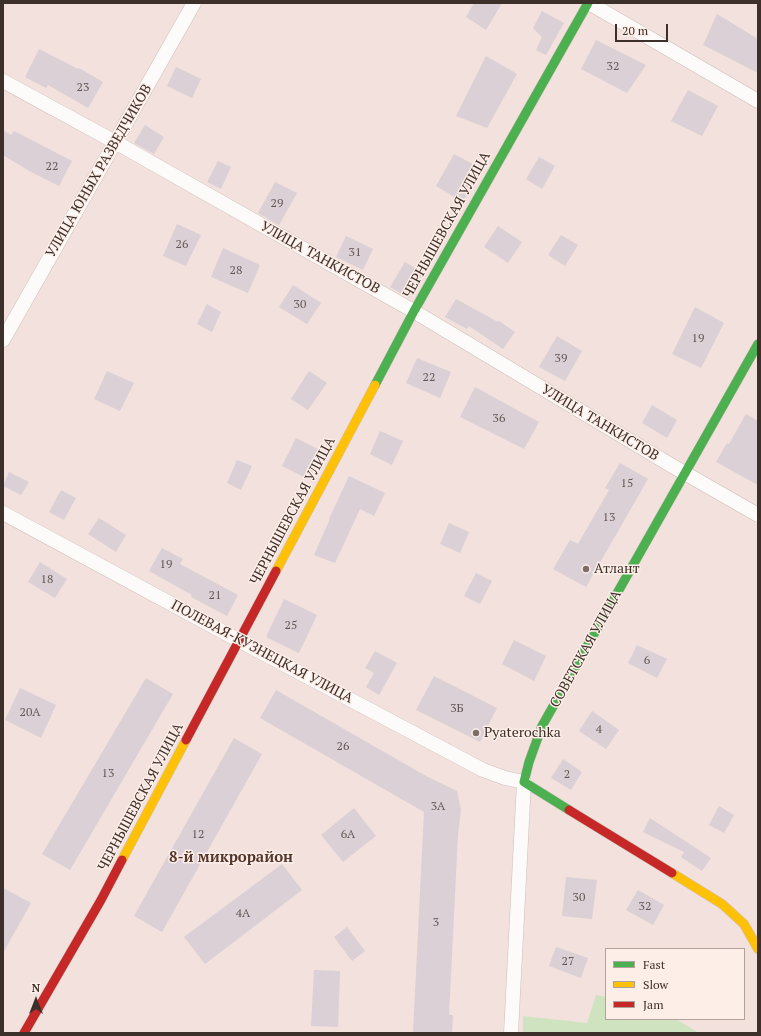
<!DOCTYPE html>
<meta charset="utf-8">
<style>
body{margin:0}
#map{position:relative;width:761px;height:1036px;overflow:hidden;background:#f2e1dc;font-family:"PT Serif",serif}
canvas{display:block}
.frame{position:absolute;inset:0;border:4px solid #3d2f2a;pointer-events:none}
.legend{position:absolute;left:605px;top:948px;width:140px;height:72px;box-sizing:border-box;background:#feeee8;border:1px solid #b1a29c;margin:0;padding:5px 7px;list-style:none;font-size:12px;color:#3d2f2a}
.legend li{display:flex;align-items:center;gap:8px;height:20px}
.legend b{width:20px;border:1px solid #b1a29c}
.north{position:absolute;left:16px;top:980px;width:40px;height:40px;-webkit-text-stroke:3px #feeee8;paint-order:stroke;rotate:0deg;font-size:11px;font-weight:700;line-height:16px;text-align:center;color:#3d2f2a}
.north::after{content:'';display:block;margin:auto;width:14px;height:18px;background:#3d2f2a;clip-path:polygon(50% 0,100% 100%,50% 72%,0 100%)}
.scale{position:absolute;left:615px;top:24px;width:53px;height:18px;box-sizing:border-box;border:2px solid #3d2f2a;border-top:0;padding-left:5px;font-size:12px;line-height:14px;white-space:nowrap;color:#3d2f2a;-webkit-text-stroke:3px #feeee8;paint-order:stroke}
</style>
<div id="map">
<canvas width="761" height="1036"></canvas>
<div class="frame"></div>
<ul class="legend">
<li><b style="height:5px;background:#4caf50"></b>Fast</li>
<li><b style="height:5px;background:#ffc107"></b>Slow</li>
<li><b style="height:5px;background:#c62828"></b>Jam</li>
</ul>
<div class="north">N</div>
<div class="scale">20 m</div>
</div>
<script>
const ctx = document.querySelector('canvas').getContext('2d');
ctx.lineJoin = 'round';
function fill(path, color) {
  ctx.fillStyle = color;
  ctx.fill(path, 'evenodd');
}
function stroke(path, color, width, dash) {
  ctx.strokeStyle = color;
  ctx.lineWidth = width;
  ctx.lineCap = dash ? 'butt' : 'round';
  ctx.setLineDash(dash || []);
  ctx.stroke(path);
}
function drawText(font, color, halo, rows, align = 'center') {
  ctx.font = font + ' "PT Serif",serif';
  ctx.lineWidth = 3;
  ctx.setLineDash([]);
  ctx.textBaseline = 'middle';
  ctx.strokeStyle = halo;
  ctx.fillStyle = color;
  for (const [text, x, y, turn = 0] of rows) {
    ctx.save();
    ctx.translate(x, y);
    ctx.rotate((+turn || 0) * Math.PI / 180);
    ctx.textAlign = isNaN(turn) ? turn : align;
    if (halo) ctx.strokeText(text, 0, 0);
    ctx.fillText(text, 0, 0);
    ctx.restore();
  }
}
const green = new Path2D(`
 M596,995L606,997V1019H676L699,1033H523V1016L587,1023Z`);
const building = new Path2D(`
 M474,3H502L486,30L466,17Z
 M542,11L564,23L546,55L536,50L542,37L533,28Z
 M717,14L758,39V73L703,45Z
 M596,40L646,65L627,93L581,69Z
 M39,49L78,69L79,68L103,82L88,108L48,85L46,88L25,77Z
 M486,56L517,74L487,128L456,116Z
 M176,67L201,79L192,98L167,86Z
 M688,90L718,106L702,136L671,121Z
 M145,125L164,137L154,154L134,143Z
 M3,130L11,135L14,131L72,161L59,186L31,172L3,155Z
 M454,154L482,169L463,202L436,186Z
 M539,157L555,166L542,189L526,179Z
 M218,161L231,167L221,189L207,182Z
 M275,182L297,193L279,225L258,213Z
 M177,224L201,235L186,266L163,256Z
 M498,226L522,242L508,263L484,247Z
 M561,235L578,245L565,266L548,255Z
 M346,236L373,249L363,270L336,257Z
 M223,248L260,265L248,293L211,277Z
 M405,262L423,273L409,298L390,287Z
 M293,285L321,303L307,324L279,307Z
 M456,299L498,322L499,321L515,332L503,349L469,326L467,329L445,317Z
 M207,304L221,312L212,332L197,324Z
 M695,307L724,323L701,368L672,354Z
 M557,336L582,351L565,381L539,367Z
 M417,358L451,372L440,398L406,383Z
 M107,371L134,383L120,411L94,399Z
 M309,371L327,383L308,410L291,399Z
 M475,387L539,422L524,449L460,417Z
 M652,405L677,420L667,438L642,423Z
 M746,414L758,421V485L716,462L727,443L729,444Z
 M380,431L403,441L392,465L370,454Z
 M296,438L322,451L308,479L282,466Z
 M237,460L252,466L241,490L227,483Z
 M620,463L648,479L586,587L553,569L570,540L578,544L609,490L605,488Z
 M9,472L29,482L21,495L3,486Z
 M349,476L385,493L374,516L360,509L335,563L314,555L330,519H329Z
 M61,490L76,498L64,520L49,512Z
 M99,518L126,535L116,552L88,534Z
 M449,523L469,532L460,553L440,544Z
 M162,548L183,559L180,564L238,595L227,616L191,597L192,595L149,571Z
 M40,562L67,579L55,598L28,582Z
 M476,573L492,581L480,604L464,596Z
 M284,599L317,615L299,653L266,637Z
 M514,640L546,656L534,681L502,664Z
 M637,645L667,659L657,678L628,663Z
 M375,651L397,663L379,695L366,687L374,673L365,668Z
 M434,676L497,708L480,742L416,710Z
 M146,678L173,694L70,870L42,854Z
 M20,688L56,705L41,738L5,720Z
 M276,690L426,776L457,791L461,810L458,834L449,1015H453L452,1033H413L424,812L260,718Z
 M592,711L619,730L606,749L579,731Z
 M234,738L262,754L162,932L134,916Z
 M563,759L582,772L571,790L551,778Z
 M719,806L734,815L724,833L709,825Z
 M354,808L376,836L343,862L321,835Z
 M650,818L711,858L702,871L681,857L684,852L643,832Z
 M282,864L302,890L205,964L184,937Z
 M566,877L597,880L592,919L562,916Z
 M3,888L31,903L3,953Z
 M638,890L664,905L653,925L626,910Z
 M347,927L365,951L352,961L334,937Z
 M556,947L588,958L581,978L549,966Z
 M314,970L340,971L338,1027L311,1026Z`);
const street = new Path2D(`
 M589,3L758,101
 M3,81L115,142L410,309L669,464L758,515
 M3,340L194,3
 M3,513L240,641L483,770L505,778L524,782L511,1033`);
const fast = new Path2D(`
 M375,385L414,311L588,3
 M569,810L524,782L529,762L542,726L758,344`);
const slow = new Path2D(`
 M276,571L375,385
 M122,860L186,740
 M672,873L722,904L744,924L758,949`);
const jam = new Path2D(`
 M186,740L276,571
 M569,810L672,873
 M24,1033L101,900L122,860`);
const markers = [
 [586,569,4,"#7c6d68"],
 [476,733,4,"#7c6d68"]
];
const numberNames = [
 ["32",613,67],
 ["23",83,88],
 ["22",52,167],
 ["29",277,204],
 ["26",182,245],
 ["31",355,253],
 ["28",236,271],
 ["30",300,305],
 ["19",698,339],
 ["39",561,359],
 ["22",429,378],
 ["36",499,419],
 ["15",627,484],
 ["13",609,518],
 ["19",166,565],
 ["18",47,580],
 ["21",215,596],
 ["25",291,626],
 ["6",647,661],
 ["3Б",457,709],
 ["20А",30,713],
 ["4",599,730],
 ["26",343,747],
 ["13",108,774],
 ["2",567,775],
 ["3А",438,807],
 ["12",198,835],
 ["6А",348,835],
 ["30",579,898],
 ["32",645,907],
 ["4А",243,914],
 ["3",436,923],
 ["27",568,962]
];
const streetNames = [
 ["УЛИЦА ЮНЫХ РАЗВЕДЧИКОВ",99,171,-60],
 ["ЧЕРНЫШЕВСКАЯ УЛИЦА",447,225,-61],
 ["УЛИЦА ТАНКИСТОВ",320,258,29],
 ["УЛИЦА ТАНКИСТОВ",600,423,31],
 ["ЧЕРНЫШЕВСКАЯ УЛИЦА",293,511,-62],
 ["СОВЕТСКАЯ УЛИЦА",586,649,-61],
 ["ПОЛЕВАЯ-КУЗНЕЦКАЯ УЛИЦА",262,652,28],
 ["ЧЕРНЫШЕВСКАЯ УЛИЦА",141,797,-62]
];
const poiNames = [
 ["Атлант",594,569],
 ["Pyaterochka",484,733]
];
const neighbourhoodNames = [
 ["8-й микрорайон",231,858]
];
fill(green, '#cfe3c1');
fill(building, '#dbd0d5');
stroke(street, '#cec0ba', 15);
stroke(fast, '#cec0ba', 10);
stroke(slow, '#cec0ba', 10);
stroke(jam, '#cec0ba', 10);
stroke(street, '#fdfafa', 14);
stroke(fast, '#4caf50', 9);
stroke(slow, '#ffc107', 9);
stroke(jam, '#c62828', 9);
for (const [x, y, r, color] of markers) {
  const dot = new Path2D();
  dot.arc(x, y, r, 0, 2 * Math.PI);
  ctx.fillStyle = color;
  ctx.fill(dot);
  stroke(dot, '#feeee8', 1.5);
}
drawText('12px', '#645755', null, numberNames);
drawText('14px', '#3d2f2a', '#feeee8', streetNames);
drawText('14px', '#3d2f2a', '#feeee8', poiNames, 'left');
drawText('bold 15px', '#53362b', '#feeee8', neighbourhoodNames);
</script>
